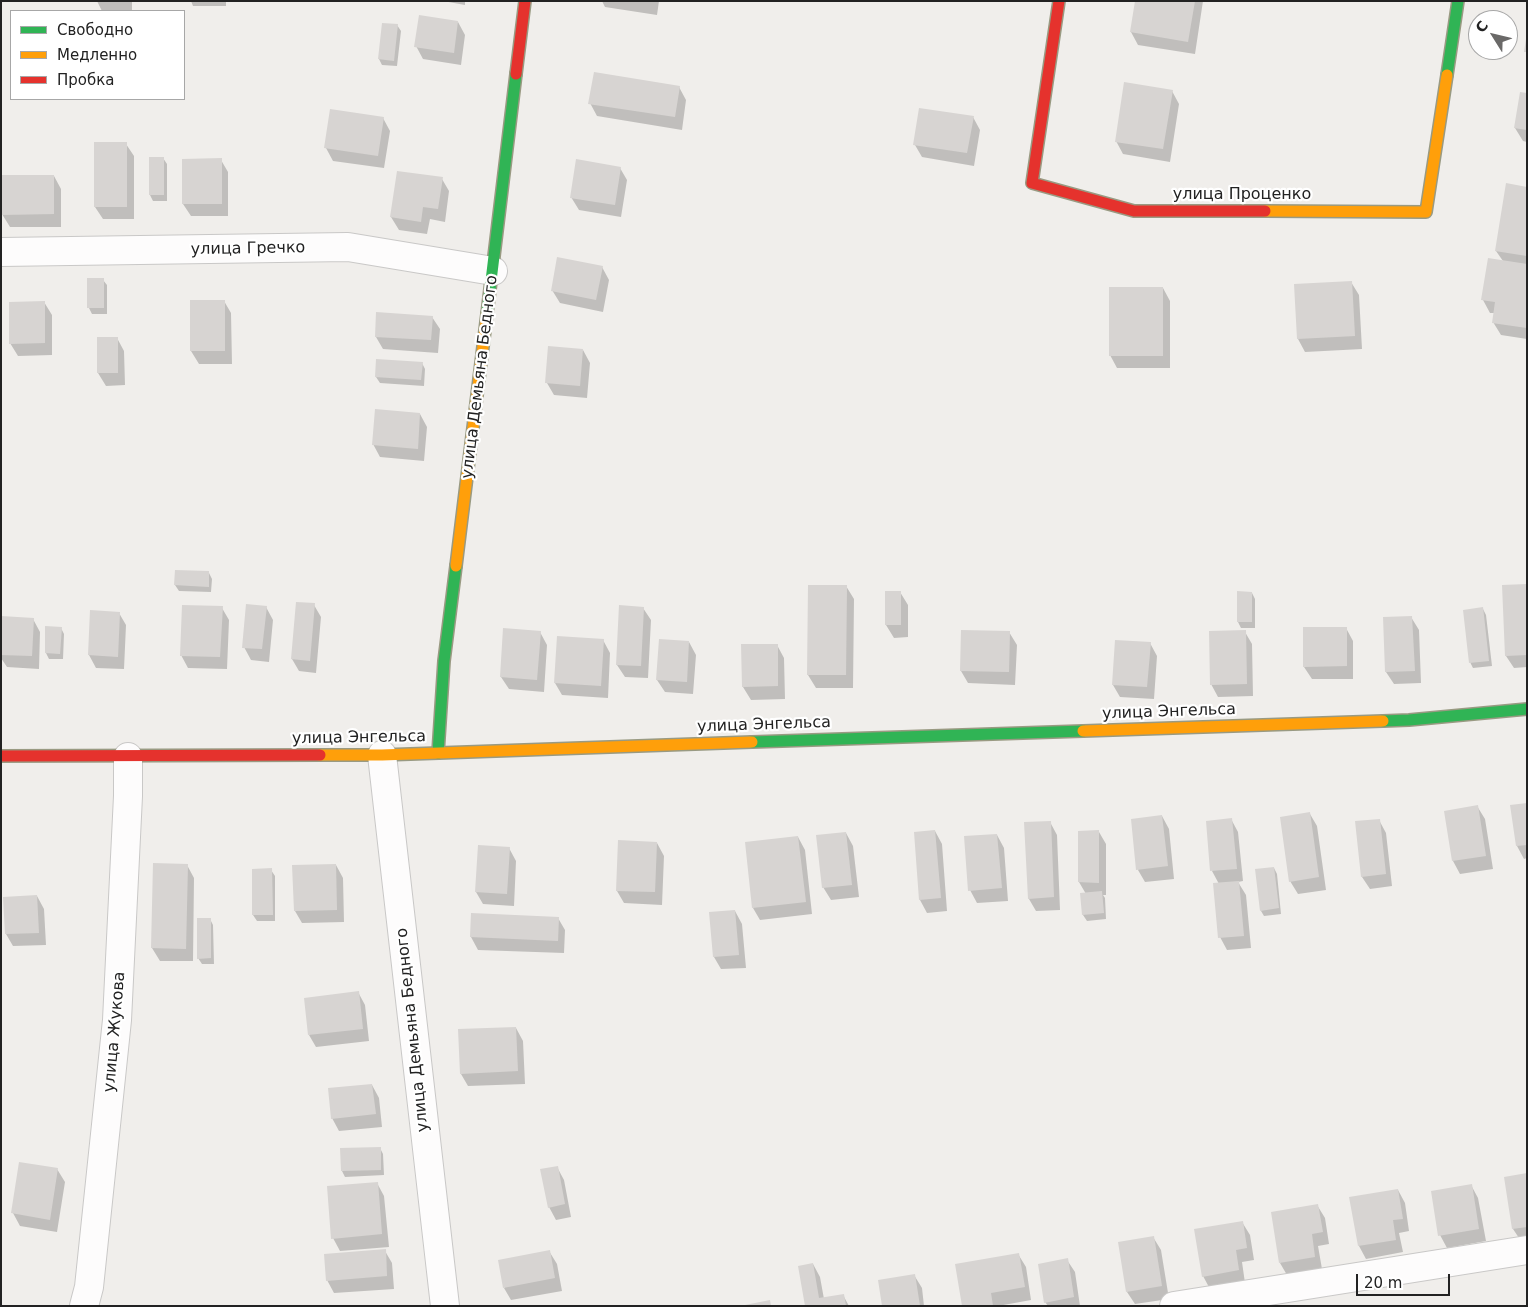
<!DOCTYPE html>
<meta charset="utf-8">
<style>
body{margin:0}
#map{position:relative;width:1528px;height:1307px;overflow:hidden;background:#f0eeeb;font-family:"DejaVu Sans",sans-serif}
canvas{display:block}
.frame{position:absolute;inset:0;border:2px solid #222;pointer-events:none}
.legend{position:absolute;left:10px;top:10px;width:175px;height:90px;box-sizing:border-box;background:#fff;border:1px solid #a7a7a7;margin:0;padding:6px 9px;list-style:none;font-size:15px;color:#222}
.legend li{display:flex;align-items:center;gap:10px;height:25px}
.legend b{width:25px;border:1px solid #a7a7a7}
.north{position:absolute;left:1468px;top:10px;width:50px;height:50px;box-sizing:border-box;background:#fff;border:1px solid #a7a7a7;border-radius:50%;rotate:306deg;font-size:14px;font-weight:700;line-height:20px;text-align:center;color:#222}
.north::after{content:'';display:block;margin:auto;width:18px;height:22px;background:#6a6968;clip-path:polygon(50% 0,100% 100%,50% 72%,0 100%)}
.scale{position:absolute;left:1356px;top:1274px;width:94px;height:22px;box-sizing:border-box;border:2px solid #222;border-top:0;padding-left:6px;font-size:15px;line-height:18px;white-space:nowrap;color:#222;-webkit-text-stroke:4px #fff;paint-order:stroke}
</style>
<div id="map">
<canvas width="1528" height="1307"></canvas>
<div class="frame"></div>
<ul class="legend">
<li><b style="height:6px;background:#30b455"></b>Свободно</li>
<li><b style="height:6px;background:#ff9f0a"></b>Медленно</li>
<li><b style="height:6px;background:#e5322d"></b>Пробка</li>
</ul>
<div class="north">С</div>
<div class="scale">20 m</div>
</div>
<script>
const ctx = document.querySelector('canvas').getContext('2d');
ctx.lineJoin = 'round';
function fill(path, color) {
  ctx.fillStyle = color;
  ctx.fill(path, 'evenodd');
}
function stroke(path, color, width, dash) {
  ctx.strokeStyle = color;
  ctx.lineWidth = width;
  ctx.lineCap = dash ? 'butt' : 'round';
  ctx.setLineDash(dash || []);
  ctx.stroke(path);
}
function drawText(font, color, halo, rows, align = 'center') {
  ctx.font = font + ' "DejaVu Sans",sans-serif';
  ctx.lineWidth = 4.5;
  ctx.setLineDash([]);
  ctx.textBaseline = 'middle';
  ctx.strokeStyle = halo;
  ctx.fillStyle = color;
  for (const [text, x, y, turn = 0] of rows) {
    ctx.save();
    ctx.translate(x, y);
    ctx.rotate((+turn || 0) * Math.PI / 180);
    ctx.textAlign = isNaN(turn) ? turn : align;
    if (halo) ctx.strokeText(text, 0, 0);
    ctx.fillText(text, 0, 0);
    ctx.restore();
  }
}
const shadow = new Path2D(`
 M97,1H132V11H102Z
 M191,1H226V6H193Z
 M443,1H465V5Z
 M602,1H659L657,15L605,7Z
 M1136,1H1203L1195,54L1138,45L1131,32Z
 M458,22L465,35L461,65L423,59L416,46Z
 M397,25L401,31L397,66L382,65L379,59Z
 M679,87L686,100L682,130L597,116L590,103Z
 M1172,91L1179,104L1170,162L1123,154L1116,141Z
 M1521,94L1527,95V142L1523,141L1515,128Z
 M973,117L980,130L974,166L922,157L915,145Z
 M383,118L390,131L384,168L333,161L326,148Z
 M126,144L134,156V219H103L95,207Z
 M150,158H163L167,164V201H153L150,195Z
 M221,160L228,172V216H191L183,204Z
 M620,168L627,180L621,217L579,210L571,197Z
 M54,176L61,189V227H10L2,214Z
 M442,179L449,191L445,222L430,219L427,234L399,230L391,217Z
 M1527,188V339L1501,335L1493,322L1495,313H1490L1483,300L1503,261L1496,251Z
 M602,267L609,280L603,312L560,303L552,290Z
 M103,280L107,285V314H92L89,308Z
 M1351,282L1359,295L1362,349L1305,352L1298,339L1295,285Z
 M1163,288L1170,301V368H1117L1110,355Z
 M191,301H224L231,313L232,364H199L191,351Z
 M44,302L52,315V355L18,356L10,343Z
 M432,317L440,329L438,353L383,349L376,337Z
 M117,338L124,351L125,385L106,386L98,373Z
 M583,350L590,363L587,398L554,395L547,383Z
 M422,363L425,369L424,386L380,383L376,377Z
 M420,414L427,427L424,461L380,457L373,444Z
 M209,573L212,579L211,592L179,591L175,585Z
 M1527,585V667L1514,668L1506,656Z
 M809,586H846L854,599L853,688H816L808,675Z
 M900,592L908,605V637L894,638L886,625Z
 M1252,593L1255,599V628H1241L1238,622Z
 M314,605L321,617L316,673L299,671L292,659Z
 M266,607L273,620L269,662L251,660L244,647Z
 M222,608L229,620L227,669L188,668L181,655Z
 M643,608L651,620L648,678L625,677L617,665Z
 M1483,609L1486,615L1492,666L1473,668L1470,662Z
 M119,613L126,625L124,669L96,668L89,655Z
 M1411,617L1419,630L1421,683L1394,684L1386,672Z
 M1,618L33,619L40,632L39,669L7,667L1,658Z
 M61,628L64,634L63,659H49L46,653Z
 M1346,628L1353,641V679H1312L1304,667Z
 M540,632L547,645L544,692L509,689L501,677Z
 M1009,632L1017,645L1015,685L968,683L961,671Z
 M1245,632L1252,644L1253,696L1218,697L1211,684Z
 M603,640L610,653L608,698L562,695L555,683Z
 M689,642L696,655L693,694L665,692L657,680Z
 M1150,643L1157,656L1154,699L1120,697L1113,685Z
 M777,645L784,658L785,699L751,700L743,687Z
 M1527,804V858L1524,859L1517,846L1511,806Z
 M1477,806L1485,819L1493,869L1460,874L1453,861L1445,812Z
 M1310,814L1317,826L1326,890L1298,894L1290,881Z
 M1162,816L1169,829L1174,879L1145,882L1138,870Z
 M1231,819L1238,832L1243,881L1238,882L1246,895L1251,948L1227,950L1220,937L1219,884L1212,871Z
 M1379,820L1386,833L1392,886L1370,889L1362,877Z
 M1050,822L1057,835L1060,910L1036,911L1029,899Z
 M935,831L942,844L947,911L927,913L920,900Z
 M1079,832H1099L1106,844V895H1103L1105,898L1106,919L1087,921L1083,915L1086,894L1079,882Z
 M846,833L853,846L859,897L831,900L823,887Z
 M997,835L1004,848L1008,901L977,903L970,890Z
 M798,837L805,850L812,914L760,920L753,908Z
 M657,843L664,856L662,905L624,903L617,891Z
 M509,848L516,861L514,906L483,904L476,892Z
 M154,865H187L194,878L193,961H160L152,948Z
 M336,865L343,878L344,922L302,923L295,911Z
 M1274,868L1277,874L1281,914L1264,916L1261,911Z
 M271,870L275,876V921H257L253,915Z
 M37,896L44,909L46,945L13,946L6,934Z
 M735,911L742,924L746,968L721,969L714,957Z
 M558,918L565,930L564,953L478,950L471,937Z
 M210,919L213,925L214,964H202L198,958Z
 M358,992L365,1005L369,1041L316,1047L309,1035Z
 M516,1028L523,1041L525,1084L468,1086L461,1074Z
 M372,1085L379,1098L382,1127L339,1131L332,1118Z
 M380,1148L383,1154L384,1175L345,1177L342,1171Z
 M557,1167L564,1180L571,1217L556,1220L549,1207Z
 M57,1169L65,1182L57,1232L20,1226L13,1213Z
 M1527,1174V1240L1521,1241L1513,1229Z
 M377,1183L384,1196L389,1247L340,1251L333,1238Z
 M1471,1185L1478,1198L1486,1241L1447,1248L1440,1235Z
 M1398,1190L1405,1203L1409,1231L1399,1233L1403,1252L1366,1259L1359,1246L1351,1198Z
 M1317,1205L1325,1218L1329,1244L1318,1246L1322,1269L1287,1275L1280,1263Z
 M1242,1222L1250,1235L1254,1260L1242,1262L1245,1283L1210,1289L1203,1276Z
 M1153,1237L1161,1250L1169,1299L1135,1304L1127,1292Z
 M385,1251L392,1263L394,1289L334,1293L327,1280Z
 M549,1251L557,1264L562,1291L511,1300L504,1288Z
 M1018,1254L1026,1267L1031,1300L998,1306H963Z
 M1067,1260L1075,1272L1080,1306H1048L1045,1302Z
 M813,1264L820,1277L824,1299L843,1295L849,1306H806Z
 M914,1275L922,1288L924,1306H883Z`);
const building = new Path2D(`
 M1135,1H1195L1188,42L1130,32Z
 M419,15L458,21L454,53L414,47Z
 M382,23L398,24L394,61L378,59Z
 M1526,39H1527V52H1524Z
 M594,72L680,86L675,117L588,104Z
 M1124,82L1173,90L1163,149L1115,142Z
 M1520,92L1527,93V130L1514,128Z
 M919,108L974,116L967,153L913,145Z
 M330,109L384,117L378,156L324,148Z
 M94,142H127V207H94Z
 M149,157H164V195H149Z
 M222,158V204H182V159Z
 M576,159L621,167L615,205L570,198Z
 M397,171L443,177L438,209L423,207L421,222L390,217Z
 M1,175H54V214L1,215Z
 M1506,183L1527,187V256L1495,251Z
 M557,257L603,266L596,300L551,291Z
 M1488,258L1527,264V328L1492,323L1495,302L1481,300Z
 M87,278H104V308H87Z
 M1352,281L1355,336L1297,339L1294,284Z
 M1109,287H1163V356H1109Z
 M190,300H225V351H190Z
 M45,301V343L9,344V302Z
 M376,312L433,316L431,340L375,337Z
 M97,337H118V373H97Z
 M548,346L583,349L580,386L545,383Z
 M376,359L423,362L421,380L375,377Z
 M375,409L420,413L418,449L372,445Z
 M175,570L209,571V587L174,585Z
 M1527,584V655L1505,656L1502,585Z
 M808,585H847L846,675H807Z
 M885,591H901V625H885Z
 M1237,591L1252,592V622H1237Z
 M296,602L315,603L310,661L291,659Z
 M246,604L267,606L262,649L242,648Z
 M182,605L223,606L220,657L180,656Z
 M619,605L644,607L641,666L616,665Z
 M1483,607L1489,661L1469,663L1463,610Z
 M90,610L120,612L118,657L88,655Z
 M1,616L34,618L32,656L1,655Z
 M1412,616L1415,671L1385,672L1383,617Z
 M45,626L62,627L60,654L45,653Z
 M1303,627H1347V666L1303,667Z
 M503,628L541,631L537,680L500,677Z
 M961,630L1010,631L1009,672L960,671Z
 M1246,630L1247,684L1210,685L1209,631Z
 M557,636L604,639L601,686L554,683Z
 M659,639L689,641L687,682L656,680Z
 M1115,640L1151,642L1147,687L1112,685Z
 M741,644H778V686L742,687Z
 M1527,803V845L1516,846L1510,805Z
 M1478,805L1486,856L1452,861L1444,811Z
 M1310,812L1319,877L1289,882L1280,817Z
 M1162,815L1168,866L1136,870L1131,819Z
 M1232,818L1237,869L1210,871L1206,821Z
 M1380,819L1386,874L1361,877L1355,821Z
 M1051,821L1054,897L1028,899L1024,822Z
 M935,830L941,898L919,900L914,832Z
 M1099,830V883L1078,882V831Z
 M846,832L852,885L822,888L816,835Z
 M997,834L1002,888L968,891L964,836Z
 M798,836L806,902L752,908L745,842Z
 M618,840L657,842L655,892L616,891Z
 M478,845L510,847L507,894L475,892Z
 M153,863L188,864L186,949L151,948Z
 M336,864L337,910L294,911L292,865Z
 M1274,867L1279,908L1260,911L1255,869Z
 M272,868L273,915H252V869Z
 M1239,881L1244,936L1218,938L1213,883Z
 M1102,891L1104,913L1082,915L1080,893Z
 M37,895L39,933L5,934L3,897Z
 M735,910L739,955L713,957L709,912Z
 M471,913L559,917L558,941L470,937Z
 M197,918H211V958L197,959Z
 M359,991L363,1029L308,1035L304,998Z
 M516,1027L518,1071L460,1074L458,1029Z
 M372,1084L376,1114L331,1119L328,1088Z
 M381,1147V1170L341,1171L340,1148Z
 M19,1162L58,1168L50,1220L11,1213Z
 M558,1166L565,1204L548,1208L540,1169Z
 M1527,1173V1227L1512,1229L1504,1177Z
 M378,1182L382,1234L331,1239L327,1186Z
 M1472,1184L1479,1229L1438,1236L1431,1191Z
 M1398,1189L1403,1219L1393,1220L1396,1240L1358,1246L1349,1197Z
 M1318,1204L1323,1232L1312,1234L1315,1257L1279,1263L1271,1212Z
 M1243,1221L1247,1248L1236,1250L1239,1270L1202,1277L1194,1229Z
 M1154,1236L1162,1286L1126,1292L1118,1242Z
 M386,1249L387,1276L326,1281L324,1254Z
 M550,1250L555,1278L503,1288L498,1260Z
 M1019,1253L1025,1287L991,1293L993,1306H962L955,1264Z
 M1068,1258L1074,1297L1044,1303L1038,1264Z
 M813,1263L819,1298L844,1294L846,1306H805L798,1266Z
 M915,1274L920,1306H882L878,1280Z
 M770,1300L771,1306H745V1305Z`);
const street = new Path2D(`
 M1,252L348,247L493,271
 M382,755L445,1306
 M84,1306L89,1287L117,1020L128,796V757
 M1174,1306L1527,1250`);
const fast = new Path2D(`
 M1447,75L1458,1
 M487,314L516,74
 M1383,721L1409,720L1527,709
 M752,742L1083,731
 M438,753L444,661L456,566`);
const slow = new Path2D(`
 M1265,211L1426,212L1447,75
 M456,566L487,314
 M1083,731L1383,721
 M320,755H382L752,742`);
const jam = new Path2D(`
 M1059,1L1032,183L1134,211H1265
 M516,74L525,1
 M1,756L320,755`);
const streetNames = [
 ["улица Проценко",1242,195],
 ["улица Гречко",248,249,-1],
 ["улица Демьяна Бедного",480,377,-83],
 ["улица Энгельса",1169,712,-2],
 ["улица Энгельса",764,725,-2],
 ["улица Энгельса",359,738,-1],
 ["улица Демьяна Бедного",413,1030,-96],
 ["улица Жукова",115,1032,-85]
];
fill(shadow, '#0003');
fill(building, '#d7d4d2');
stroke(street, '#c9c8c7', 30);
stroke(fast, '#999a82', 14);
stroke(slow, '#999a82', 14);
stroke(jam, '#999a82', 14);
stroke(street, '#fdfcfc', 28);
stroke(fast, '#30b455', 11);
stroke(slow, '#ff9f0a', 11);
stroke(jam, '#e5322d', 11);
drawText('16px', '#222', '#fff', streetNames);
</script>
